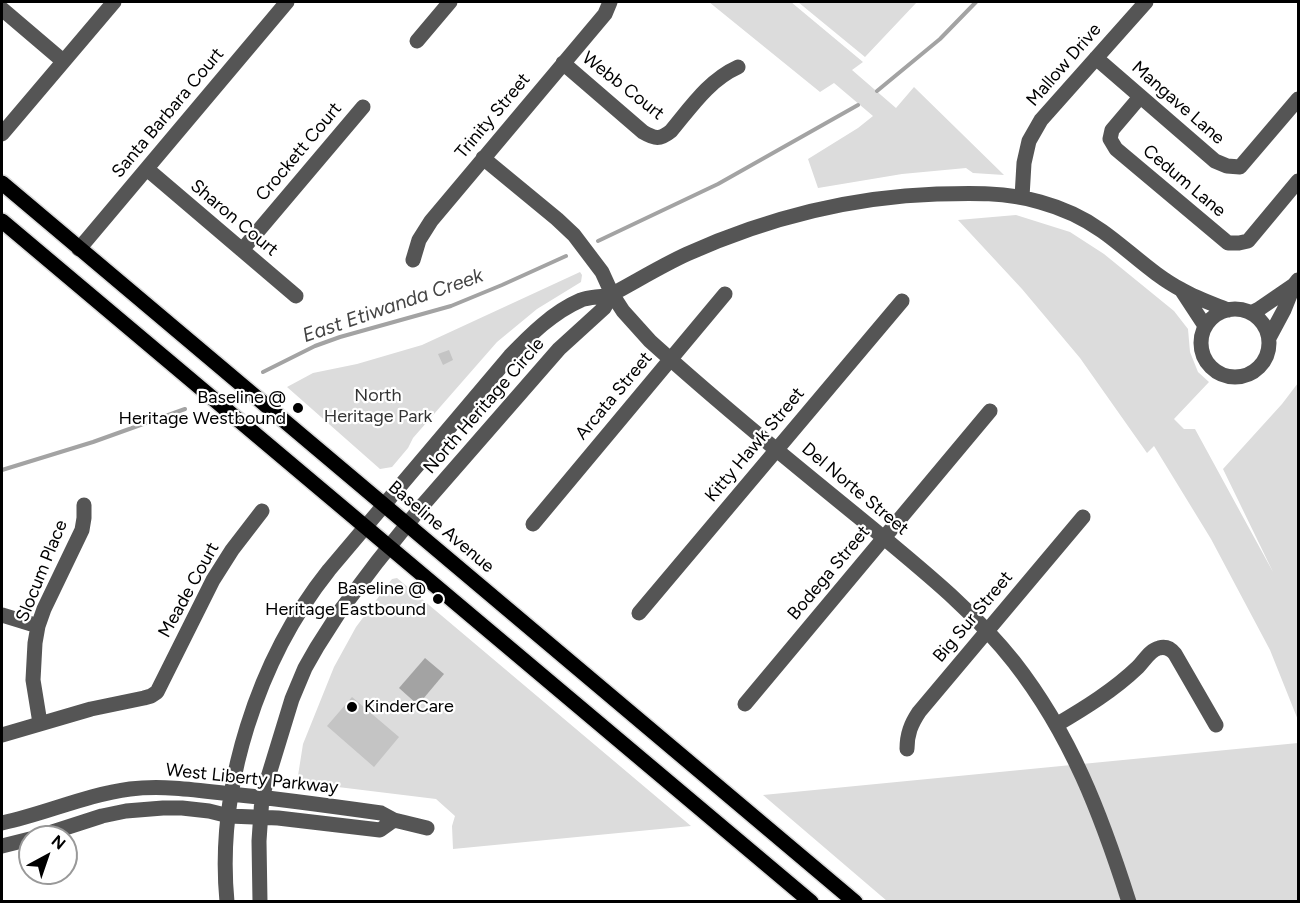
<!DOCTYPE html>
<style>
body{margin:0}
#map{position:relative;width:1300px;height:903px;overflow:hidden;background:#fff;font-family:Figtree,sans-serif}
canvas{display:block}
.frame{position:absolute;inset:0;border:3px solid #000;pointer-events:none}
.north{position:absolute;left:18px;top:825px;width:60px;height:60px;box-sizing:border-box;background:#fff;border:2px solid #999;border-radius:50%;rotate:40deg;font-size:16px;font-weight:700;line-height:24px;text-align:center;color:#000}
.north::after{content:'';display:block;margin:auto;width:21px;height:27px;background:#000;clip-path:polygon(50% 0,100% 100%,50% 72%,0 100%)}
</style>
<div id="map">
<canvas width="1300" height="903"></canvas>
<div class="frame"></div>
<div class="north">N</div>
</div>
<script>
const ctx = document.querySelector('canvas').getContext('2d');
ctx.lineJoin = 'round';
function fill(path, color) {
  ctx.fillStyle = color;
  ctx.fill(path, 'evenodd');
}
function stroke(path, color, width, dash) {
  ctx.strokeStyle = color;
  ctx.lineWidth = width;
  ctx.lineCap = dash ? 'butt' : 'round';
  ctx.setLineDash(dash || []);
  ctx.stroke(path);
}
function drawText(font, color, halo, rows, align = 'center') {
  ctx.font = font + ' Figtree,sans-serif';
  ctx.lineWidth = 4.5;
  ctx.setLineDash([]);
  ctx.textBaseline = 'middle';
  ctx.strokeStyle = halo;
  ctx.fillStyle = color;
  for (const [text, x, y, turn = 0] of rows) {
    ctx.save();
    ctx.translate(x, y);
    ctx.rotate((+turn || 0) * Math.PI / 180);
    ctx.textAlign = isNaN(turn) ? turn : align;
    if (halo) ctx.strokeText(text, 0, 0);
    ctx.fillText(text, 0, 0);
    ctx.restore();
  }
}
const green = new Path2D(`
 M709,2H791L863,62L852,70L896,108L914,87L1004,175L973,173L966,168L902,174L818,188L808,159L858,128L873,116L834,83L820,92Z
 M798,2H917L865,57Z
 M1016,215L1070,232L1104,254L1174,311L1188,329L1190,352L1198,372L1209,382L1174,419L1184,429H1195L1273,572L1223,469L1282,404L1298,383V720L1270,650L1211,539L1154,446L1147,453L1080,358L1022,289L958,220Z
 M580,272L582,275L581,282L537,309L497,342L413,438L408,448L392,467L380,469L287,387L313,373L357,364L422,345Z
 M397,578L691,826L453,849L452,826L455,816L436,799L297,782L303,744L334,667L356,627L392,579Z
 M1298,743V901H887L763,795Z`);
const water = new Path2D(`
 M425,658L444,674L418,705L399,688Z`);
const stream = new Path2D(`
 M877,91L940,39L976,2
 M598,241L718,184L858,105
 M263,372L315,346L340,337L451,306L502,285L566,256
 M2,470L93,442L185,409`);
const building = new Path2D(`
 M449,350L453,360L443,365L438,354Z
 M352,697L399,737L374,767L327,726Z`);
const minor = new Path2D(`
 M2,9L63,61
 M417,41L450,2
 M1096,58L1215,161L1227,166L1240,167L1298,99
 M563,63L643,132C655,139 660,140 671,131C691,107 709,80 738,67
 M1140,97L1112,130L1110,139L1116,149L1228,243H1239L1248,241L1298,181
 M2,134L114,2
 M483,158L557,219L574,235L602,272L612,294L623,311L650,341C722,406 797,467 872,528C922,570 974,611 1014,662C1071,735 1101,814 1129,902
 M147,169L296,296
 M1022,197L1024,163L1029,141L1041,120L1146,2
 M79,249L287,2
 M242,250L363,107
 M413,260L419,240L431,221L605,14L610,2
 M1182,291L1205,326
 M1201 343a34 34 0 1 1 68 0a34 34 0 1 1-68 0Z
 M1251,313L1259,309L1294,285L1298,280
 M1269,338L1284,310L1294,285
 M533,524L725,294
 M639,613L902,301
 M2,615L38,626
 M745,704L990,411
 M40,723L33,680L35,643L38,626L44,609L82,530L84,518V505
 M1056,725C1085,708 1114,690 1138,667C1144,661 1150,650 1159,648C1166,646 1171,649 1175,654L1216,725
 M2,735L91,709L144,698L151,696L157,692L213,580L232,550L262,511
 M907,749C907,734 911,724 919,712L1083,517
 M2,823C45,814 85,795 130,789C163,785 197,790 231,794C281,799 331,806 381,813L394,820L427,828
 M37,837L102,816L126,811L163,808H182L209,811L229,816L278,818L380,830L394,820
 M2,846L30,839
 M227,902C216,788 258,659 329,570L510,356C530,335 553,312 581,300C592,296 605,298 616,292C640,279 663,265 687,254C767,218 850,197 937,194C972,193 1006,192 1040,202C1062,208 1084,218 1102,231C1129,250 1153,275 1182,290C1196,298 1213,304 1228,310
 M260,902L259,841L262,797L292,699L305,668L317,647L340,611L377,562L422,506L559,349L604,308L612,294`);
const major = new Path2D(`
 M2,183L855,902
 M2,221L811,902`);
const markers = [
 [298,408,6,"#000"],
 [438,599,6,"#000"],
 [352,707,6,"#000"]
];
const streetNames = [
 ["Mallow Drive",1064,65,-49],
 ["Webb Court",623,86,38],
 ["Mangave Lane",1178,103,41],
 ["Santa Barbara Court",168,113,-50],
 ["Trinity Street",493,116,-50],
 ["Crockett Court",299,152,-50],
 ["Cedum Lane",1184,181,40],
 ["Sharon Court",234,218,40],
 ["Arcata Street",614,396,-50],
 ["North Heritage Circle",484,406,-49],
 ["Kitty Hawk Street",755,445,-50],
 ["Del Norte Street",855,489,40],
 ["Baseline Avenue",441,527,40],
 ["Slocum Place",42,571,-68],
 ["Bodega Street",829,573,-50],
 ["Meade Court",189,590,-61],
 ["Big Sur Street",973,617,-50],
 ["West Liberty Parkway",252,779,6]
];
const parkNames = [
 ["North",378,396],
 ["Heritage Park",378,417]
];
const poiNames = [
 ["Baseline @",286,398],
 ["Heritage Westbound",286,419],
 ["Baseline @",426,589],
 ["Heritage Eastbound",426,610],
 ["KinderCare",364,707,"left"]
];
const waterNames = [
 ["East Etiwanda Creek",393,306,-19]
];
fill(green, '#dcdcdc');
fill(water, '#a3a3a3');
stroke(stream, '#a3a3a3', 4);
fill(building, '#c4c4c4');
stroke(major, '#dbdbdb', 18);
stroke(minor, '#555', 15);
stroke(major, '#000', 15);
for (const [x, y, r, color] of markers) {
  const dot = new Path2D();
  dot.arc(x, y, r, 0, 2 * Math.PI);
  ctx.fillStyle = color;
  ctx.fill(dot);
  stroke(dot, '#fff', 2);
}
drawText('18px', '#000', '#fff', streetNames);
drawText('18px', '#333', '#fff', parkNames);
drawText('18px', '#000', '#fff', poiNames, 'right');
drawText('italic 20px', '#444', '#fff', waterNames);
</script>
